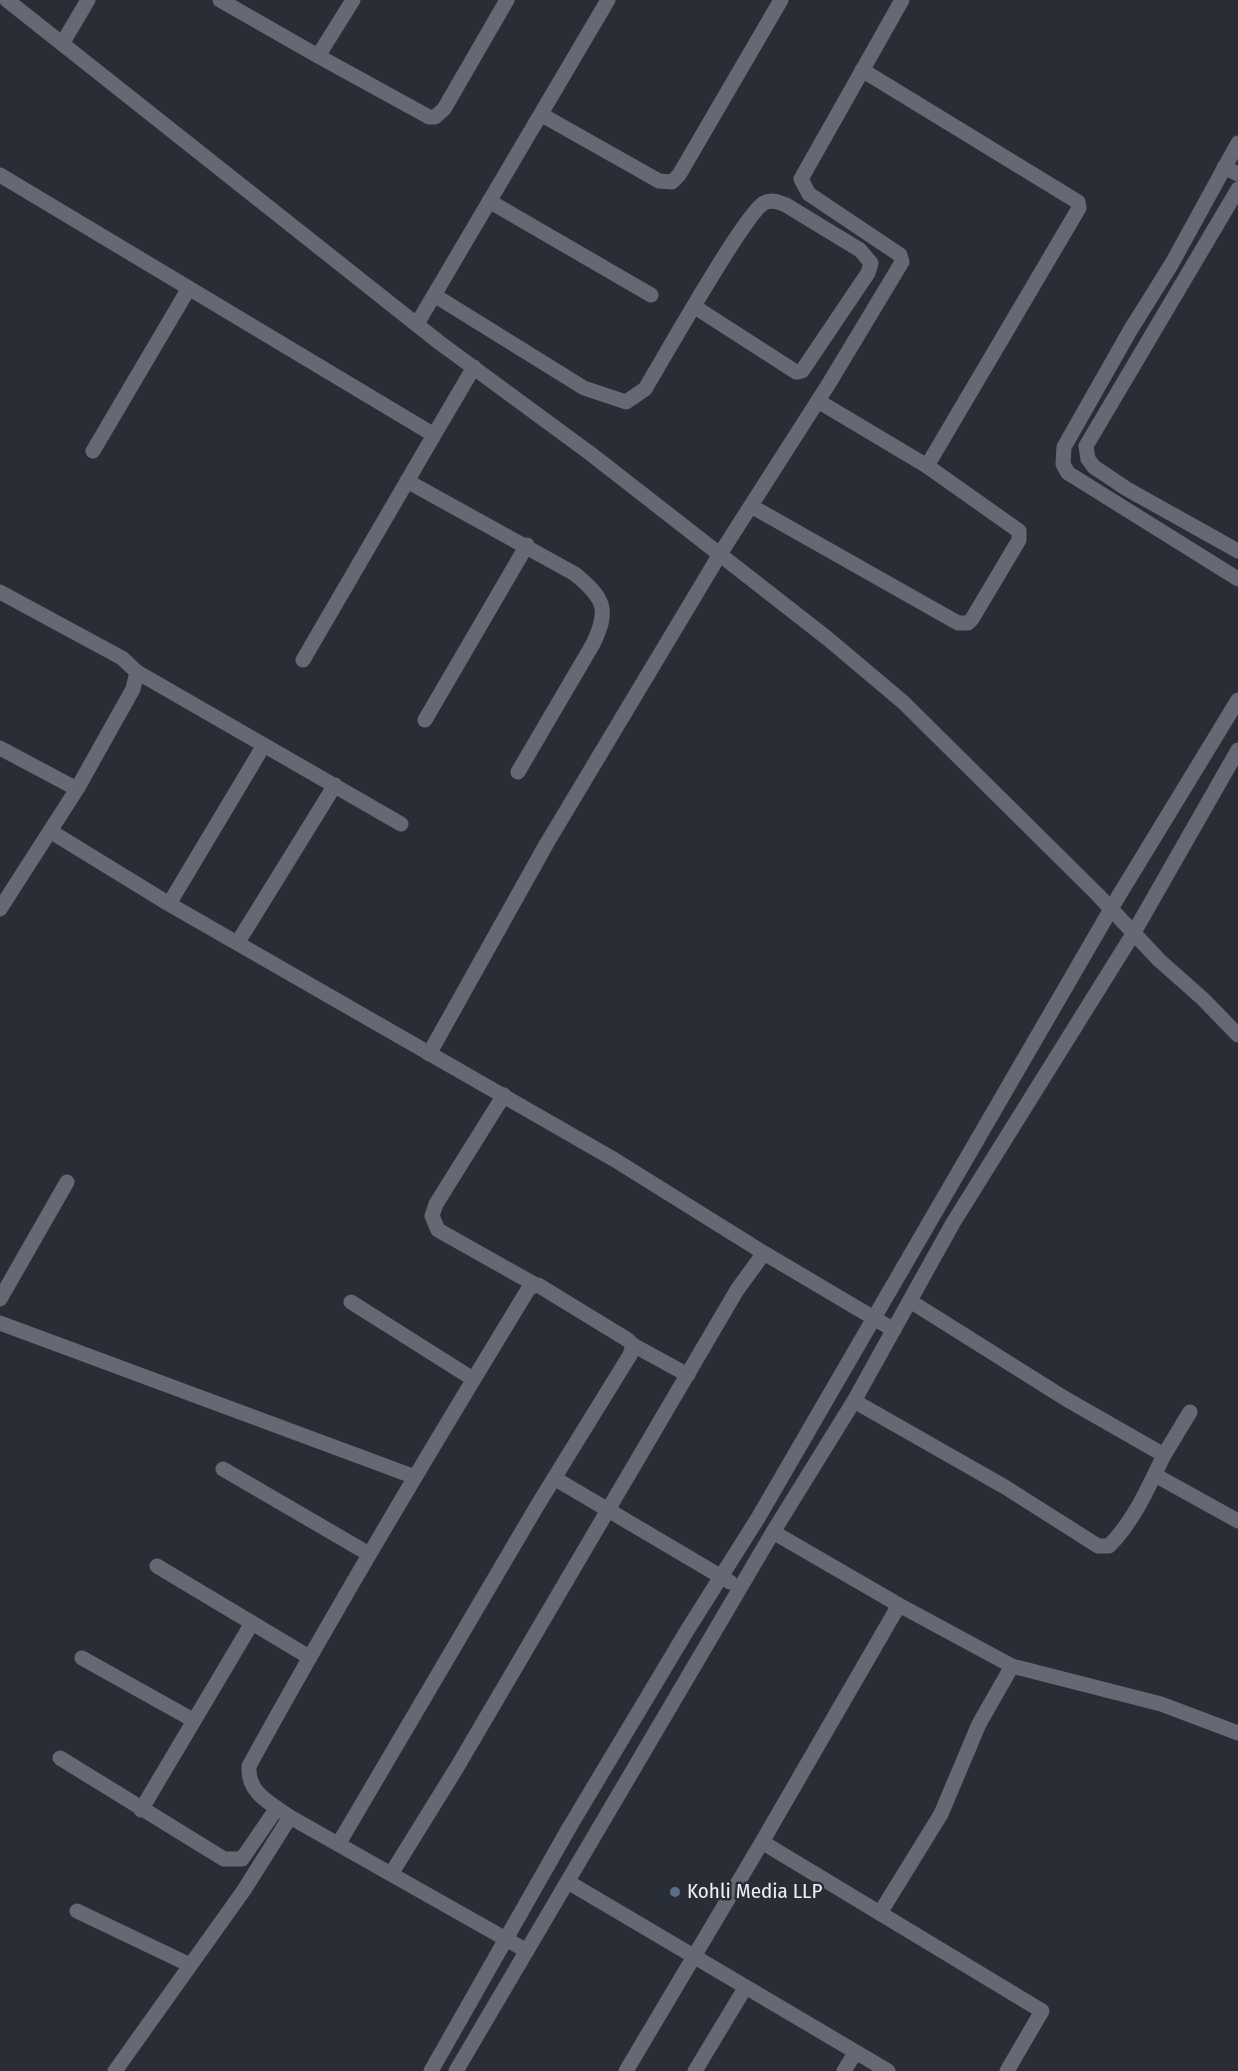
<!DOCTYPE html>
<style>
body{margin:0}
canvas{display:block;background:#292e36}
</style>
<canvas width="1238" height="2071"></canvas>
<script>
const ctx = document.querySelector('canvas').getContext('2d');
ctx.lineJoin = 'round';
function stroke(path, color, width, dash) {
  ctx.strokeStyle = color;
  ctx.lineWidth = width;
  ctx.lineCap = dash ? 'butt' : 'round';
  ctx.setLineDash(dash || []);
  ctx.stroke(path);
}
function drawText(font, color, halo, rows, align = 'center') {
  ctx.font = font + ' "Fira Sans Condensed",sans-serif';
  ctx.lineWidth = 5;
  ctx.setLineDash([]);
  ctx.textBaseline = 'middle';
  ctx.strokeStyle = halo;
  ctx.fillStyle = color;
  for (const [text, x, y, turn = 0] of rows) {
    ctx.save();
    ctx.translate(x, y);
    ctx.rotate((+turn || 0) * Math.PI / 180);
    ctx.textAlign = isNaN(turn) ? turn : align;
    if (halo) ctx.strokeText(text, 0, 0);
    ctx.fillText(text, 0, 0);
    ctx.restore();
  }
}
const minor = new Path2D(`
 M7,0L440,343L591,454L827,638L903,702L1098,895L1159,960L1203,999L1238,1035
 M220,0L318,56L353,0
 M62,44L88,0
 M318,56L429,117H435L444,109L507,0
 M862,70L1078,202L1079,208L927,466
 M542,115L659,181L672,182L679,175L781,0
 M1238,143L1171,265L1131,329L1064,447L1063,464L1068,473L1238,579
 M1224,167L1238,174
 M0,175L434,435L474,367
 M1238,189L1086,446L1088,459L1094,467L1127,489L1238,551
 M489,201L651,295
 M434,295L584,388L626,402L645,389C662,361 745,213 764,203C771,199 779,202 786,205L860,250L871,263L868,273L802,371L796,372L695,307
 M417,324L608,0
 M93,451L189,288
 M407,481L575,574C604,598 610,609 593,644L518,772
 M751,506L958,623H968L972,619L1019,540V531L927,466L818,401
 M0,592L122,658L137,672L133,689L77,789L0,909
 M303,660L434,435
 M137,672L401,824
 M425,720L527,545
 M0,748L77,789
 M50,831L169,904L615,1160L764,1253L894,1330
 M169,904L264,745
 M238,942L335,785
 M429,1054L547,843L720,554L828,385L902,262L900,255L809,194L801,179L902,0
 M504,1095L436,1204L432,1216L438,1230L534,1284
 M0,1299L67,1182
 M351,1302L473,1379
 M0,1323L415,1477
 M633,1345L688,1375
 M854,1401L1005,1487L1098,1546H1109C1134,1521 1149,1486 1164,1455L1066,1399L910,1301
 M1164,1455L1190,1412
 M223,1469L369,1554
 M1155,1475L1238,1521
 M554,1478L730,1582
 M773,1532L899,1605L1012,1666L1161,1704L1238,1733
 M157,1566L309,1657
 M82,1658L193,1720
 M60,1758L224,1859H242L277,1808
 M141,1810L252,1623
 M762,1842L899,1605
 M339,1843L537,1506L630,1355L633,1345L628,1340L538,1285L529,1288C433,1446 338,1604 249,1766C247,1793 270,1803 290,1817L527,1951
 M391,1874L456,1769L737,1290L764,1253
 M568,1882L888,2071
 M77,1911L190,1965
 M880,1913L941,1814L979,1724L1012,1666
 M115,2071L244,1890L290,1817
 M431,2071L569,1828L688,1629L758,1518L1118,897L1238,700
 M456,2071L773,1532L854,1401L953,1223L1133,934L1238,750
 M626,2071L762,1842L1042,2011L1007,2071
 M695,2071L745,1988
 M844,2071L855,2053`);
const markers = [
 [675,1892,6,"#5c6f8a"]
];
const poiNames = [
 ["Kohli Media LLP",687,1892]
];
stroke(minor, '#646973', 15);
for (const [x, y, r, color] of markers) {
  const dot = new Path2D();
  dot.arc(x, y, r, 0, 2 * Math.PI);
  ctx.fillStyle = color;
  ctx.fill(dot);
  stroke(dot, '#292e36', 2);
}
drawText('21px', '#eceff5', '#292e36', poiNames, 'left');
</script>
